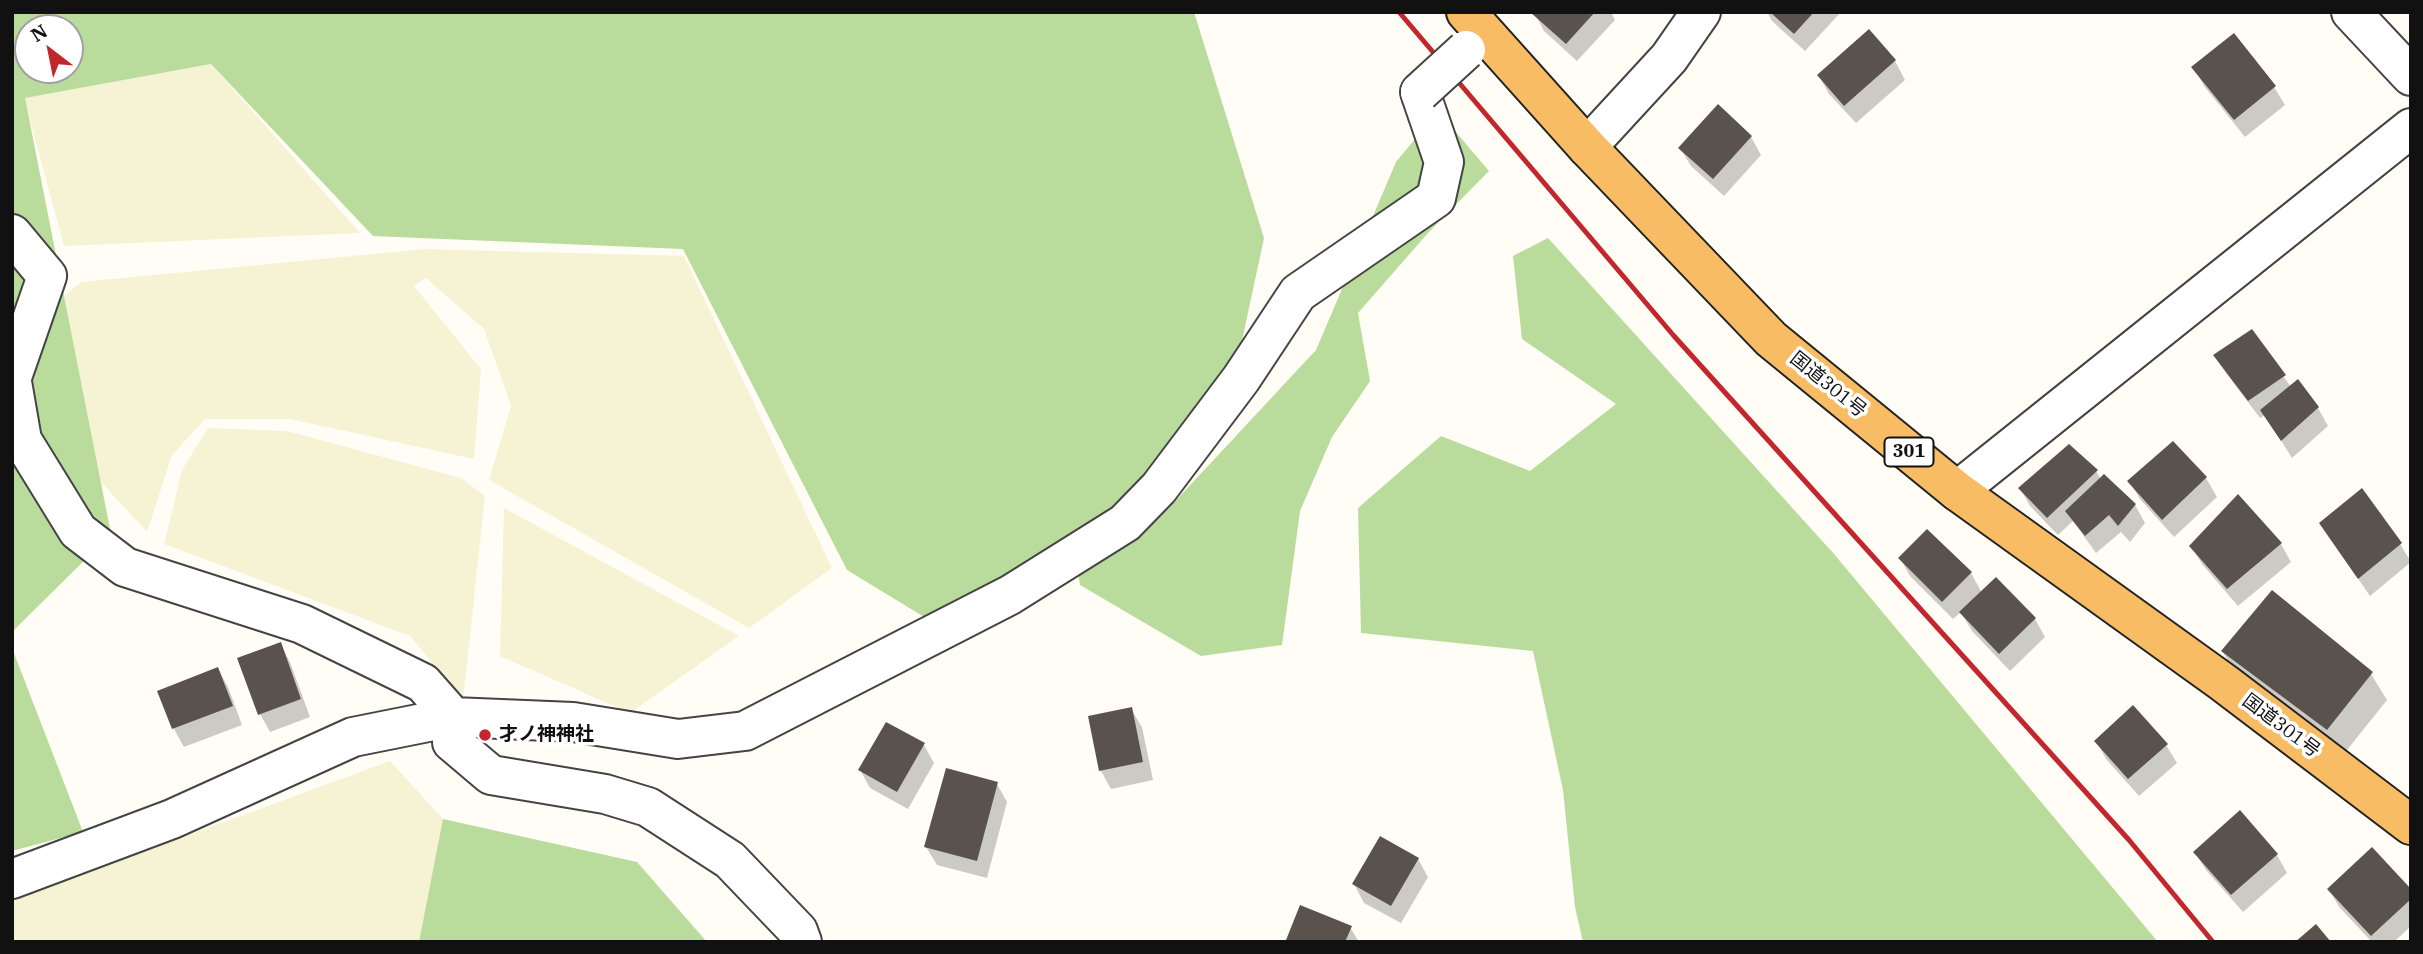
<!DOCTYPE html>
<meta charset="utf-8">
<style>
body{margin:0}
#map{position:relative;width:2423px;height:954px;overflow:hidden;background:#fffdf5;font-family:"IBM Plex Serif",serif}
canvas{display:block}
.frame{position:absolute;inset:0;border:14px solid #111;pointer-events:none}
.north{position:absolute;left:14px;top:14px;width:70px;height:70px;box-sizing:border-box;background:#fff;border:2px solid #a0a0a0;border-radius:50%;rotate:328deg;font-size:19px;font-weight:700;line-height:28px;text-align:center;color:#111}
.north::after{content:'';display:block;margin:auto;width:24px;height:32px;background:#c4262e;clip-path:polygon(50% 0,100% 100%,50% 72%,0 100%)}
</style>
<div id="map">
<canvas width="2423" height="954"></canvas>
<div class="frame"></div>
<div class="north">N</div>
</div>
<script>
const ctx = document.querySelector('canvas').getContext('2d');
ctx.lineJoin = 'round';
function fill(path, color) {
  ctx.fillStyle = color;
  ctx.fill(path, 'evenodd');
}
function stroke(path, color, width, dash) {
  ctx.strokeStyle = color;
  ctx.lineWidth = width;
  ctx.lineCap = dash ? 'butt' : 'round';
  ctx.setLineDash(dash || []);
  ctx.stroke(path);
}
function drawText(font, color, halo, rows, align = 'center') {
  ctx.font = font + ' "IBM Plex Serif","Noto Sans JP",serif';
  ctx.lineWidth = 7;
  ctx.setLineDash([]);
  ctx.textBaseline = 'middle';
  ctx.strokeStyle = halo;
  ctx.fillStyle = color;
  for (const [text, x, y, turn = 0] of rows) {
    ctx.save();
    ctx.translate(x, y);
    ctx.rotate((+turn || 0) * Math.PI / 180);
    ctx.textAlign = isNaN(turn) ? turn : align;
    if (halo) ctx.strokeText(text, 0, 0);
    ctx.fillText(text, 0, 0);
    ctx.restore();
  }
}
const farmland = new Path2D(`
 M211,64L360,233L64,246L24,98Z
 M425,249L684,256L832,568L749,628L489,480L511,406L484,329L426,278L414,286L481,369L474,459L290,419H205L172,455L147,532L100,481L64,296L81,282Z
 M208,428L287,431L461,478L485,496L463,700L410,636L164,544L182,470Z
 M504,508L739,636L630,713L500,656Z
 M390,761L443,819L424,942H12V900Z`);
const forest = new Path2D(`
 M12,12H1194L1264,238L1240,350L1160,478L934,623L847,570L683,249L373,236L211,64L25,98L111,534L12,632ZM28,28H70V70H28Z
 M1438,111L1489,171L1428,233L1358,313L1370,381L1332,437L1300,511L1282,645L1201,656L1080,585L1076,561L1166,511L1316,350L1396,162Z
 M1548,238L1834,554L2158,942H1583L1575,907L1563,790L1533,651L1361,633L1358,508L1441,436L1530,471L1616,404L1522,339L1513,256Z
 M12,648L83,832L12,851Z
 M443,819L637,862L707,942H419Z`);
const shadow = new Path2D(`
 M1534,12H1611L1615,20L1577,61L1544,31Z
 M1767,12H1841L1805,51L1772,21Z
 M1869,32L1895,61L1905,80L1856,123L1829,94L1819,76Z
 M2194,68L2274,87L2285,105L2245,137L2204,86Z
 M1751,137L1761,155L1724,196L1691,166L1680,148Z
 M2251,331L2291,387L2318,408L2328,426L2292,458L2265,415L2260,418L2226,373L2215,355Z
 M2173,444L2206,478L2217,497L2174,537L2140,499L2129,481Z
 M2096,471L2101,479L2135,505L2145,523L2130,542L2121,532L2096,553L2073,521L2058,535L2030,506L2020,488Z
 M2238,496L2281,544L2291,562L2238,606L2202,564L2191,546Z
 M2332,541L2400,544L2411,562L2370,596Z
 M1900,558L1971,573L1982,593L2035,619L2045,637L2010,671L1972,631L1961,612L1953,619L1910,576Z
 M280,644L290,662L310,717L270,732L260,714Z
 M2223,652L2371,674L2387,700L2343,755L2238,678Z
 M218,669L228,687L242,725L184,747L174,729L159,691Z
 M1131,709L1142,727L1153,780L1111,789L1101,771L1090,718Z
 M2096,741L2166,745L2177,763L2139,796L2106,759Z
 M924,745L934,763L908,809L870,788L860,770Z
 M997,784L1007,802L987,878L937,865L926,847Z
 M2195,852L2277,855L2287,873L2243,912L2206,870Z
 M1418,859L1428,877L1401,923L1364,903L1354,884Z
 M2329,890L2411,891V926L2394,942H2372L2340,908Z
 M1350,927L1359,942H1289L1288,940Z`);
const building = new Path2D(`
 M1530,12H1595L1566,44Z
 M1770,12H1814L1794,34Z
 M1869,29L1896,60L1844,106L1817,75Z
 M2234,33L2276,86L2234,120L2191,67Z
 M1718,104L1752,136L1713,179L1678,148Z
 M2252,329L2286,375L2248,401L2213,355Z
 M2298,379L2319,407L2281,441L2260,410Z
 M2173,441L2207,477L2162,520L2127,481Z
 M2069,444L2098,470L2047,518L2018,488Z
 M2104,474L2136,504L2118,526L2109,515L2085,536L2065,511Z
 M2362,488L2402,543L2358,579L2319,523Z
 M2238,494L2282,543L2227,589L2189,546Z
 M1927,529L1972,572L1942,602L1898,558Z
 M1996,577L2036,618L1999,654L1959,612Z
 M2272,590L2373,672L2327,730L2221,651Z
 M281,642L301,699L258,715L237,658Z
 M218,667L233,706L172,729L157,691Z
 M2133,705L2168,744L2128,779L2094,741Z
 M1132,707L1143,762L1099,771L1088,716Z
 M886,722L925,743L897,792L858,770Z
 M946,768L998,782L977,861L924,847Z
 M2240,810L2278,854L2231,895L2193,852Z
 M1380,836L1419,858L1391,906L1352,884Z
 M2372,847L2411,889V899L2371,936L2327,889Z
 M1300,905L1352,926L1345,942L1286,940Z
 M2316,924L2331,942H2295Z`);
const minor = new Path2D(`
 M2351,12L2411,76
 M1587,147L1669,58L1701,12
 M12,234L47,276L12,377
 M12,382L22,440L78,531L125,567L302,624L423,683L453,717L452,742L491,775L605,794L648,807L730,860L798,931L802,942
 M1957,491L2411,128
 M12,879L172,819L353,737L453,717L573,722L678,739L745,731L1010,595L1125,523L1159,488L1241,379L1298,293L1436,198L1444,162L1420,92`);
const trunk = new Path2D(`
 M1466,12L1587,147L1771,339L1957,491L2224,683L2411,825`);
const rail = new Path2D(`
 M1399,12L1674,336L2129,840L2213,942`);
const minorBridge = new Path2D(`
 M1420,92L1466,50`);
const markers = [
 [485,735,7,"#c4262e"]
];
const shields = [
 [1909,452,49]
];
const shieldNames = [
 ["301",1909,452]
];
const streetNames = [
 ["国道301号",1828,385,39],
 ["国道301号",2281,726,37]
];
const poiNames = [
 ["才ノ神神社",499,735]
];
fill(farmland, '#f6f3d4');
fill(forest, '#b9dc9c');
fill(shadow, '#0003');
fill(building, '#5a524d');
stroke(minor, '#444', 42);
stroke(trunk, '#222', 42);
stroke(minor, '#fff', 38);
stroke(trunk, '#f7bc64', 38);
stroke(rail, '#c4262e', 5);
stroke(minorBridge, '#444', 42, []);
stroke(minorBridge, '#fff', 38);
for (const [x, y, r, color] of markers) {
  const dot = new Path2D();
  dot.arc(x, y, r, 0, 2 * Math.PI);
  ctx.fillStyle = color;
  ctx.fill(dot);
  stroke(dot, '#fff', 2.5);
}
for (const [x, y, w] of shields) {
  const box = new Path2D();
  box.roundRect(x - w / 2, y - 14.5, w, 29, 5);
  ctx.fillStyle = '#fff';
  ctx.fill(box);
  stroke(box, '#111', 2);
}
drawText('bold 18px', '#111', null, shieldNames);
drawText('19px', '#111', '#fff', streetNames);
drawText('bold 19px', '#111', '#fff', poiNames, 'left');
</script>
